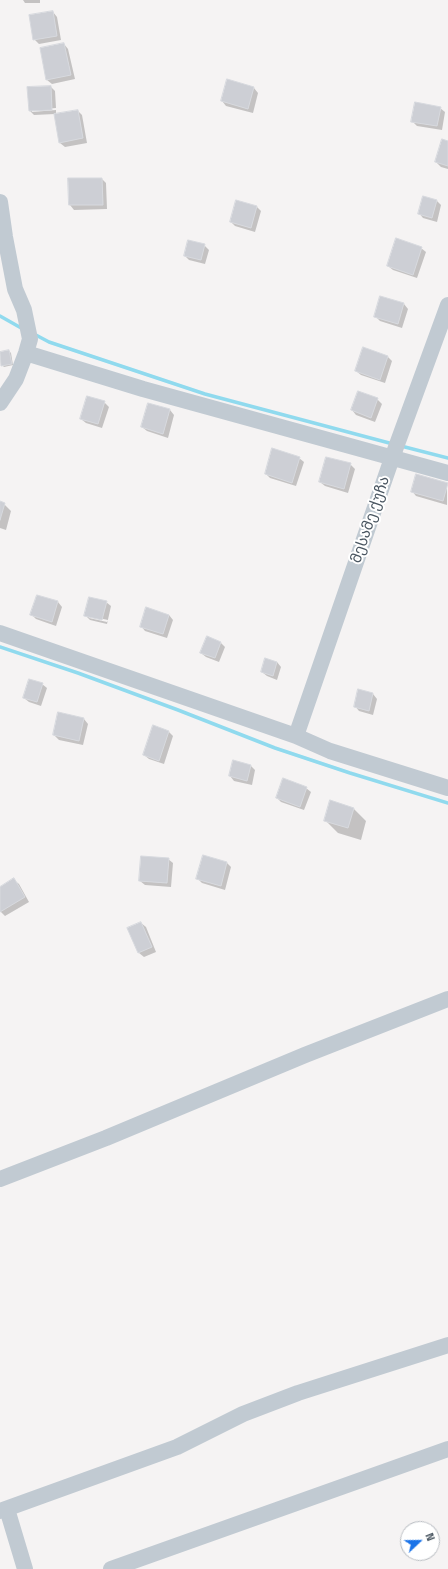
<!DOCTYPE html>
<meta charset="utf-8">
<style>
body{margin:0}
#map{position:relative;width:448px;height:1569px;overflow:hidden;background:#f5f3f3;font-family:"Titillium Web",sans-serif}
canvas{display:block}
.north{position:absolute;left:400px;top:1521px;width:40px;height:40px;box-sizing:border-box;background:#fff;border:1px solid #b7bbc0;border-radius:50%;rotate:68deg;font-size:11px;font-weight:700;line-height:16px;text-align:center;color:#4a5661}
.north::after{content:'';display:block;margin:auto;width:14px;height:18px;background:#1a73e8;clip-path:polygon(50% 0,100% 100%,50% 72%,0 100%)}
</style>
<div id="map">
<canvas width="448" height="1569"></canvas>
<div class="north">N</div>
</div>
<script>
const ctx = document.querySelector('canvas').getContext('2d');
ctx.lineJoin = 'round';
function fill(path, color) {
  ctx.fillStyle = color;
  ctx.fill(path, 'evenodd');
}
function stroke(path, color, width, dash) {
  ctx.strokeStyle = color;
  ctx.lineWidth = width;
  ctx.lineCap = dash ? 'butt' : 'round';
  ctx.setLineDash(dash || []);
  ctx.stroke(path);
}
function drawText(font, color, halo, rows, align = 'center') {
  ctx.font = font + ' "Titillium Web","Noto Sans Georgian",sans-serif';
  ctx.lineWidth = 4;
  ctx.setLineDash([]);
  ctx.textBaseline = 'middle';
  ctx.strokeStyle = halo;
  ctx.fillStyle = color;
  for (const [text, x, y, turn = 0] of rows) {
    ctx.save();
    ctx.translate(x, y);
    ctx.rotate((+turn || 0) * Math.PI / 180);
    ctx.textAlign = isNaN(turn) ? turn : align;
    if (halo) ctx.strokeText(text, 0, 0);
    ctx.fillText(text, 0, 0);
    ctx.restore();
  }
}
const shadow = new Path2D(`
 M23,0H40V3H25Z
 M53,12L57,17L61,40L39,44L34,39Z
 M64,44L68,49L75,79L52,84L47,80Z
 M227,81L254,88L258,93L253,113L226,106L222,101Z
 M51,87L55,91L56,108L32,110V112L56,110V115L78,111L82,115L87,143L65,147L60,143L55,114L34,115L30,111Z
 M440,108L445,112L442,130L417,126L412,121Z
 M448,142V169L441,167L436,162Z
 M69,179H102L106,183L107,209L74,210L70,205Z
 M423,197L437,201L441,205L437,222L423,218L419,213Z
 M257,207L261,211L255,232L235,226L231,222Z
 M204,245L209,250L205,264L189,260L185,256Z
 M421,248L426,252L417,278L393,270L388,266Z
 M381,297L404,304L408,309L402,328L380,321L375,316Z
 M364,349L388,357L392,361L385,383L361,375L356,371Z
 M9,351L11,353L13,365L4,367L2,365L0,353Z
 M377,399L382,404L375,422L356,415L352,410Z
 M104,402L109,407L102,428L86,423L81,419Z
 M149,404L170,410L174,415L168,438L147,431L142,427Z
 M299,458L304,462L296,486L270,478L266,474Z
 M350,464L355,469L348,493L325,486L320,482Z
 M447,484V505L416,496L412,491Z
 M0,502L4,504L11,511L6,530L0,528Z
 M37,596L58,602L62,607L56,626L36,619L31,614Z
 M106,602L111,606L107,624L90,620L86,616ZM89,616L108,620L107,622L89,618Z
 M147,608L169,615L173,620L167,638L145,631L141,626Z
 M221,643L225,647L219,662L206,657L201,653Z
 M266,659L277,662L281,667L277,680L267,676L262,672Z
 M42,684L47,688L41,706L29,702L24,698Z
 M359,691L373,694L377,699L373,715L359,711L355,706Z
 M59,713L84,719L88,724L83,745L59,740L54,735Z
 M154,727L169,732L173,736L164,764L149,759L144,755Z
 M251,766L255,770L252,785L234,781L230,776Z
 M306,788L311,792L304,810L281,802L277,798Z
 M331,802L354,809L366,821L361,840L338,833L325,820Z
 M168,859L173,863L171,887L145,885L140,881Z
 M227,863L231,867L225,890L202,883L197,878Z
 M14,880L19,884L29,902L5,916L0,911V888Z
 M141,923L146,927L156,952L144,957L139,953L129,928Z`);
const stream = new Path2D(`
 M0,316L23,329
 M34,334L49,342L205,394L393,444
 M401,446L448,458
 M0,647L78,673L178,710L275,748L350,773L448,803`);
const building = new Path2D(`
 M53,11L57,36L33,40L29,15Z
 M64,43L71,75L46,80L40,48Z
 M227,79L254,87L248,109L221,101Z
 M51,86L52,110L29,111L27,87Z
 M415,102L441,107L437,126L411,122Z
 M78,110L83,138L59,143L54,114Z
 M442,139L448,141V166L435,162Z
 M68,178H102L103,205H69Z
 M423,196L437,200L432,218L418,214Z
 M236,200L257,206L251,228L230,222Z
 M396,238L422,247L413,275L387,266Z
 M188,240L205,244L201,260L184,256Z
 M380,296L404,303L398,324L374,317Z
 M363,347L388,356L380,380L355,371Z
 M9,350L12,364L1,366L0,352Z
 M358,391L378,398L371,418L351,410Z
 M87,396L105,401L98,424L80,419Z
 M148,403L170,409L163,434L141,427Z
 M272,448L300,457L292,483L265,474Z
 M326,457L351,463L344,489L319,482Z
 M416,474L448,483L443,501L411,492Z
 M0,501L5,503L0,520Z
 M37,595L58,601L52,622L30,615Z
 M89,597L107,601L102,620L84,616Z
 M146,607L169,615L163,634L140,627Z
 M207,636L221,642L215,658L200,653Z
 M265,658L277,662L273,676L261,672Z
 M29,679L43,683L37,702L23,698Z
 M358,689L373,693L369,711L354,707Z
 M58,712L84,718L79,741L53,735Z
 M153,725L169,731L159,761L143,755Z
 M233,760L251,765L247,781L229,776Z
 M283,778L307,787L300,807L276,798Z
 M330,800L354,808L348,828L324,821Z
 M203,855L227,862L221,886L196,879Z
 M141,856L169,858L167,883L139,881Z
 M14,878L25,897L0,912V887Z
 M141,922L152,947L138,953L127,928Z`);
const minor = new Path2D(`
 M0,202L5,237L15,289L24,310L30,339L26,353L16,379L0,403
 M26,353L143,389L448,473
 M0,633L296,736L330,751L448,788
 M296,736L392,458L448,305
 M0,1179L106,1138L305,1055L448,999
 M7,1509L25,1569
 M0,1511L177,1447L243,1414L298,1393L448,1345
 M111,1569L448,1449`);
const streetNames = [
 ["მესამე ქუჩა",371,520,-71]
];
fill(shadow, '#0003');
stroke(stream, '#90daee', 3.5);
fill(building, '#cdcfd5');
stroke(building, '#d7d9de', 1);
stroke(minor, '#c1cad2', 16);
drawText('15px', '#4a5661', '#fff', streetNames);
</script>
